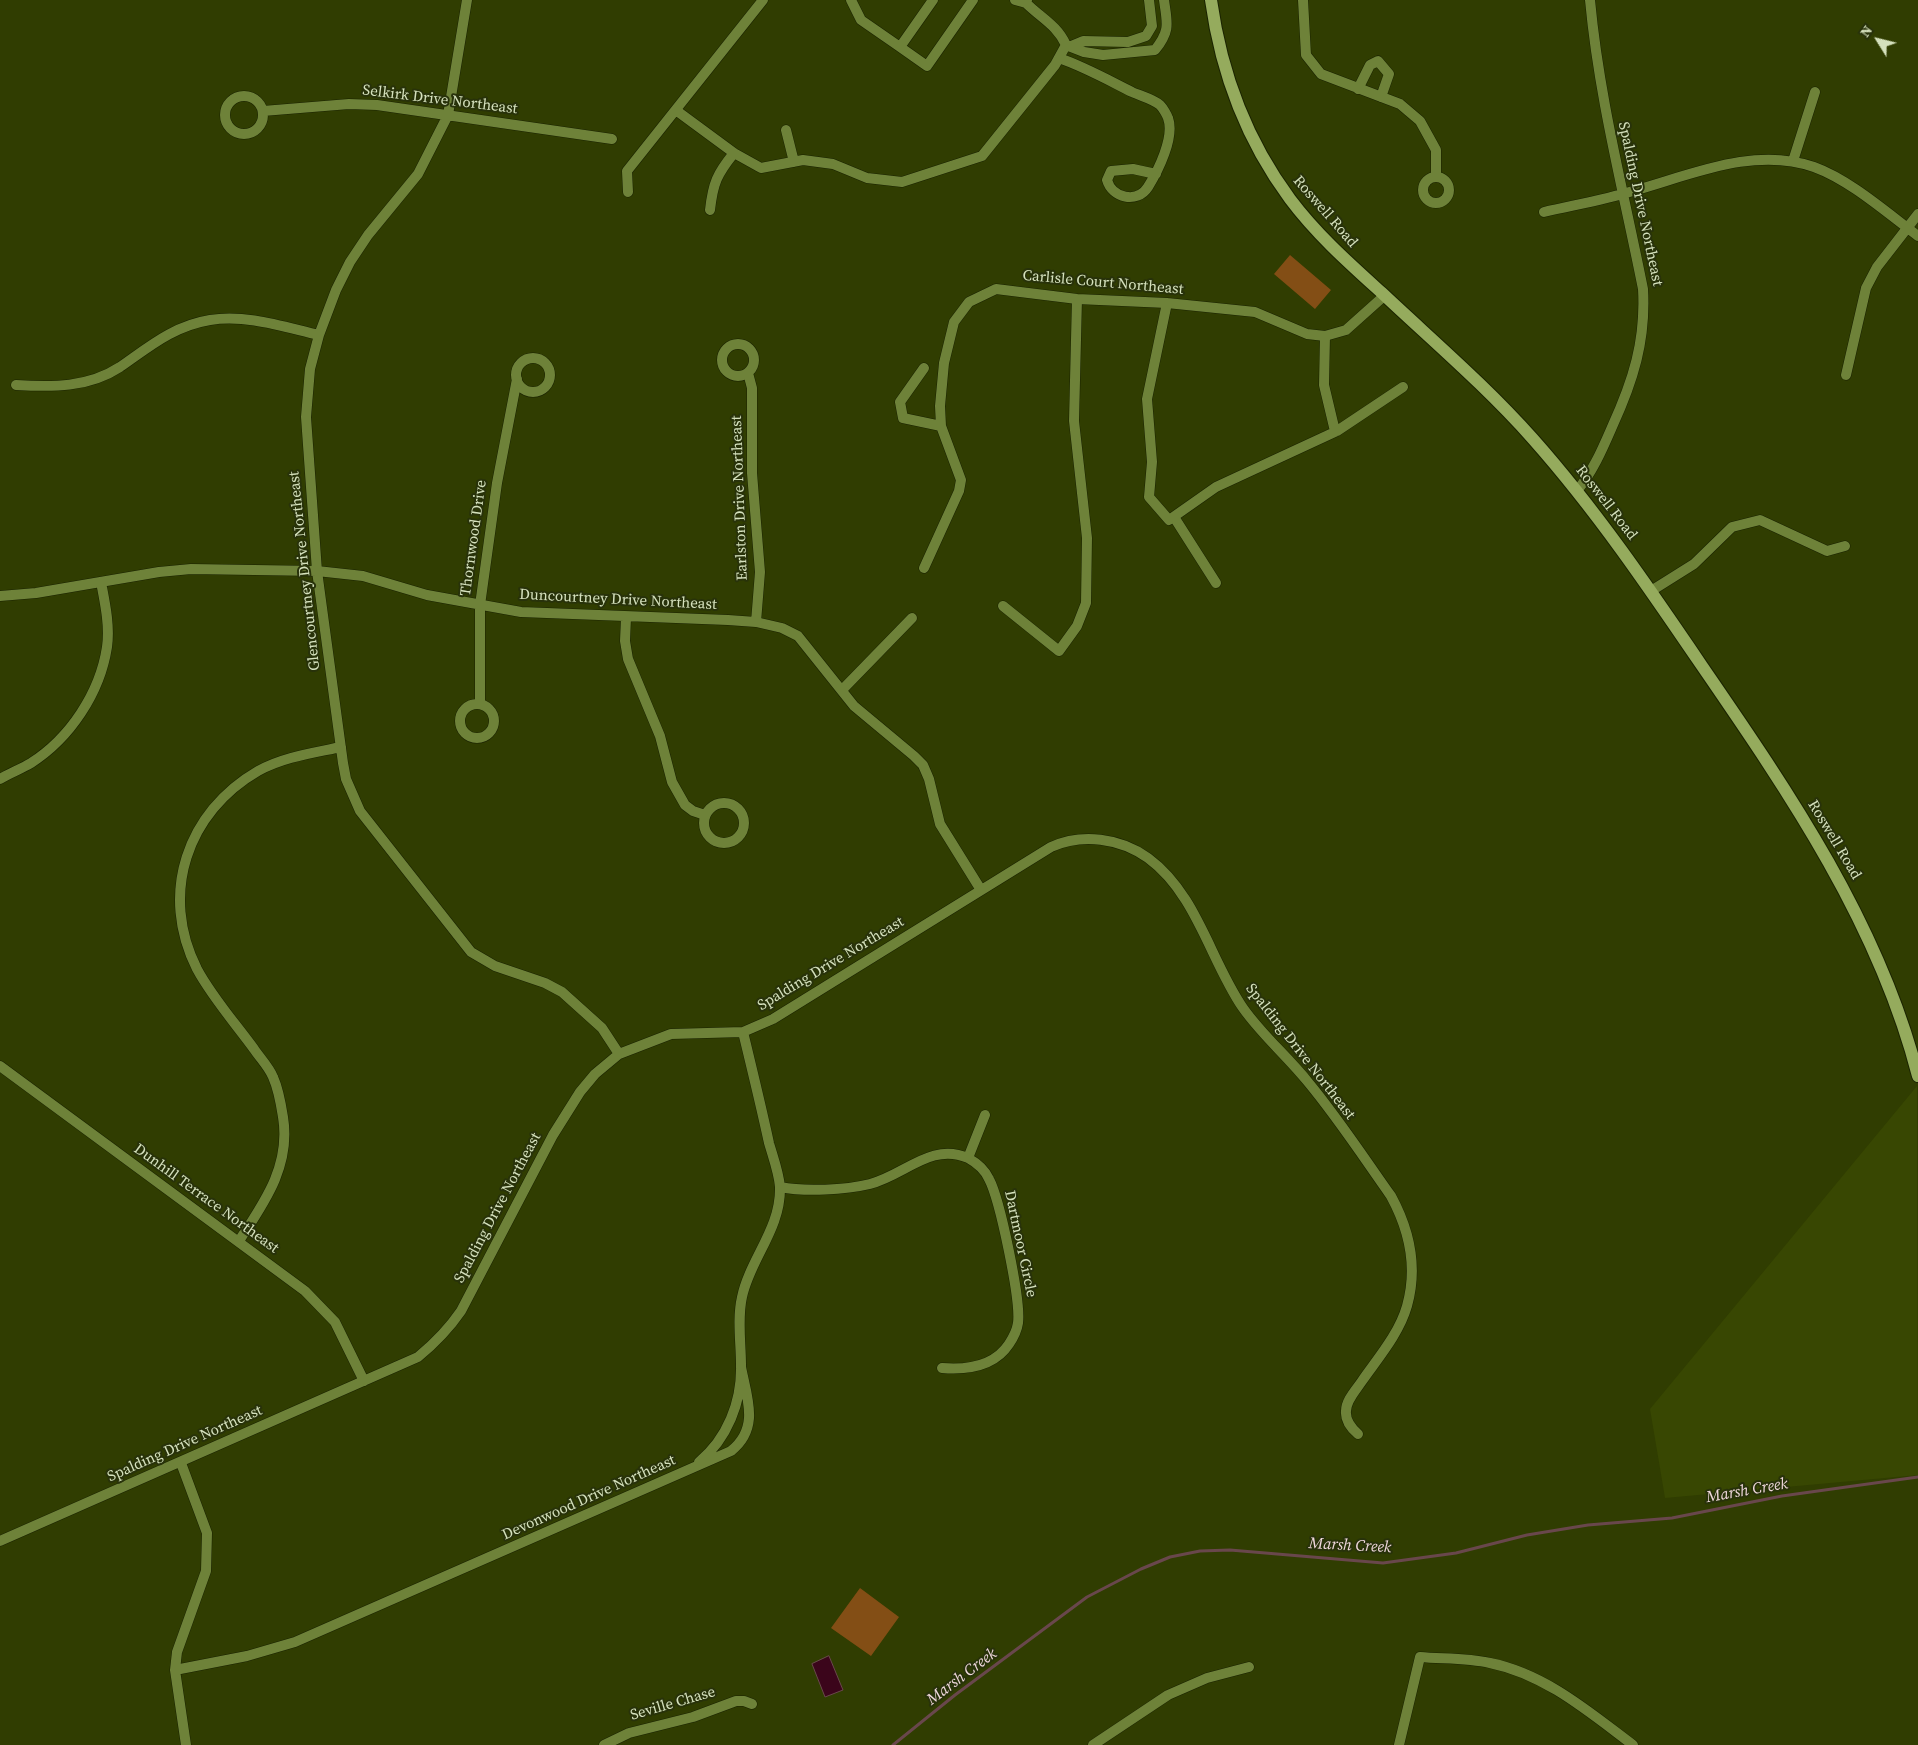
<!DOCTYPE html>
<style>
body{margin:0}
#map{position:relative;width:1918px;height:1745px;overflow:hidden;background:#303d01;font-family:"Source Serif 4",serif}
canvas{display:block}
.north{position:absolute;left:1853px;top:15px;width:50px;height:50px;-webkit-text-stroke:4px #28320a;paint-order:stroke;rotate:306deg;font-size:14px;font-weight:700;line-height:20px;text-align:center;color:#d5e1bd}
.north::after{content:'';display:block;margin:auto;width:18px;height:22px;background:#d5e1bd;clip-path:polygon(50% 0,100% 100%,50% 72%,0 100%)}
</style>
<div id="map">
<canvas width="1918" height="1745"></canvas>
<div class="north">N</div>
</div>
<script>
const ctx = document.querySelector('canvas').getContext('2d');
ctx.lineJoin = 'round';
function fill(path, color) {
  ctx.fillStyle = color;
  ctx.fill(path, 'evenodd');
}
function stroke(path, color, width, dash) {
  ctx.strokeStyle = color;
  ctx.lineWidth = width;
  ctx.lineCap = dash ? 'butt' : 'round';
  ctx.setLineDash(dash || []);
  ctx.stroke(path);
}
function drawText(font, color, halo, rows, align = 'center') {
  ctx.font = font + ' "Source Serif 4",serif';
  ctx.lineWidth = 4;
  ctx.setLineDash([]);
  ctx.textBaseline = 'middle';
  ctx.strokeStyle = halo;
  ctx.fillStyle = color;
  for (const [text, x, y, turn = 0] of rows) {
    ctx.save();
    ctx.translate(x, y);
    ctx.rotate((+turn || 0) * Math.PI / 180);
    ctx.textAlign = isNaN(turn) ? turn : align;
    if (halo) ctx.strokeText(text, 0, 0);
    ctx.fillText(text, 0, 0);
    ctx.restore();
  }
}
const built = new Path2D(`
 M1917,1086L1918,1475L1665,1498L1650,1409Z`);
const green = new Path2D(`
 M1290,255L1331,290L1315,309L1274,274Z
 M860,1588L899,1617L871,1656L831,1628Z`);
const water = new Path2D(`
 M829,1656L843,1690L825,1697L812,1664Z`);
const stream = new Path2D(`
 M893,1745L955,1695L1087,1597L1141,1569L1170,1557L1200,1551L1230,1550L1383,1563L1456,1553L1527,1535L1588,1525L1672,1518L1782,1496L1918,1477`);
const minor = new Path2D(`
 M467,0L448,115L418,174L368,235L350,262L336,290L319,335L310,369L306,417L317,571L343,763L346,779L360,811L471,952L495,966L545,983L562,992L602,1028L619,1054
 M851,0L861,20L900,47L933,0
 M1015,0L1026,3
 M1027,0L1026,3C1041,18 1057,25 1066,45
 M1303,0L1306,55L1321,74L1400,104L1420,121L1436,150V176
 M1066,45L1084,52L1103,55L1155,50C1171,30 1167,23 1164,0
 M1071,46L1083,41L1128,42L1146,36L1152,26L1149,0
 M900,47L927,66L973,0
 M1059,58C1085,67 1108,80 1132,92C1141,96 1153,99 1160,105C1163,108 1167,115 1168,118C1175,137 1158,171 1148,187C1137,204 1112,198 1107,180L1111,171L1133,169L1156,174
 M1358,89L1370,65L1378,61L1389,74L1381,97
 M225 115a19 19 0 1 1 38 0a19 19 0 1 1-38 0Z
 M263,111L349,104L377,105L612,139
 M677,111L734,153L761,168L803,160L833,164L867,178L902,182L982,156L1055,65L1066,45
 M786,130L794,162
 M1793,161L1815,92
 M1423 190a13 13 0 1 1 26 0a13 13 0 1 1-26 0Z
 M628,192L627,171L763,0
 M710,210C713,183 717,174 734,153
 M1544,212C1574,205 1604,200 1633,191C1691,175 1754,146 1814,167C1850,180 1887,213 1918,236
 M1167,303L1147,399L1152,462L1149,497L1169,520L1216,487L1337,431L1403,387
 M1325,336L1324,385L1334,427L1337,431
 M722 360a16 16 0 1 1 32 0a16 16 0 1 1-32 0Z
 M516 375a17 17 0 1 1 34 0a17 17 0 1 1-34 0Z
 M924,368L900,402L903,418L941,426
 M748,373L752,388V473L760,572L756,622
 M1846,375L1866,288L1877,267L1918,214
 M16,385C52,387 88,388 120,367C149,347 173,326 210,320C246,314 284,327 319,335
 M1577,491C1593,471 1602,450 1612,427C1633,381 1646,341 1643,289C1624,193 1599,98 1590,0
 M1174,517L1216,583
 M924,568L959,491L961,480L941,426L940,406L944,363L954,322L969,302L996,289L1077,299L1167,303L1255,312L1307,334L1325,336L1346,330L1384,296
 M1651,591L1694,564L1732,527L1760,520L1827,551L1845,546
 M0,596L36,593L159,572L191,569L317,571L363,576L427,595L521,612L728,620L756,622L782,628L798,636L854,706L914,756L923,765L929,779L940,824L981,890
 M1003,606L1059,651L1077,626L1086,603L1087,538L1074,421L1077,299
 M626,618L625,641L628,659L660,736L672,782L685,805L693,811L705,815
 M842,690L912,618
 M480,704V605L497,483L517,379
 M460 721a17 17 0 1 1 34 0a17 17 0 1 1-34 0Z
 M0,779C10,773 21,769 31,763C70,738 100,693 107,647C110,626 105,603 101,582
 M704 823a20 20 0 1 1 40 0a20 20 0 1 1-40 0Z
 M0,1066L305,1291L335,1322L364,1381
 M968,1158L985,1115
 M780,1187C805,1192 845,1190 870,1184C905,1175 931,1142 968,1158C977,1163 985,1170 989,1179C1000,1200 1021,1300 1018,1323C1017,1330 1013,1338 1009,1344C994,1367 967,1370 942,1368
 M239,1241C264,1203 291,1166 283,1117C281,1104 278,1088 273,1077C269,1067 260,1058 254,1049C235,1023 212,997 197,969C159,894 187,812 258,771C283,757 313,753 341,747
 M699,1462C727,1439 742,1402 741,1365C741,1343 737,1319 742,1297C750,1259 781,1229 780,1187C779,1173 773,1157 769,1143C761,1106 752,1069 743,1032
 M181,1463L207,1533L206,1571L177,1652L175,1670L186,1745
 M0,1541L418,1357C435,1343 448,1330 461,1311L553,1135L580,1092L595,1074L619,1054L671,1034L743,1032L773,1019L1051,847C1082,833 1120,838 1148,858C1197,894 1210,960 1243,1008C1262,1035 1288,1057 1308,1082C1338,1118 1364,1158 1391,1196C1410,1231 1418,1267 1407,1306C1399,1334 1378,1358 1362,1381C1356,1390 1346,1400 1346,1411C1345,1421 1351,1428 1358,1434
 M175,1670L247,1656L295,1642L731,1451C760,1428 747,1398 741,1367
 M604,1745L629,1733L693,1717L736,1701H744L752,1704
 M1093,1745L1168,1695L1207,1678L1249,1667
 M1399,1745L1420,1657C1443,1659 1467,1658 1490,1663C1545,1674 1589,1712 1633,1745`);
const primary = new Path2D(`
 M1211,0C1221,72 1247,141 1290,199C1317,235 1350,264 1382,293C1433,341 1487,387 1533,439C1596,510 1649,588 1702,666C1790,794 1879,924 1918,1076`);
const streetNames = [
 ["Selkirk Drive Northeast",440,100,7],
 ["Spalding Drive Northeast",1640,204,78],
 ["Roswell Road",1325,212,49],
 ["Carlisle Court Northeast",1103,283,5],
 ["Earlston Drive Northeast",740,498,-92],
 ["Roswell Road",1606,503,52],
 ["Thornwood Drive",474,538,-82],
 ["Glencourtney Drive Northeast",305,571,-96],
 ["Duncourtney Drive Northeast",618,600,3],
 ["Roswell Road",1834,840,59],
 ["Spalding Drive Northeast",831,964,-31],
 ["Spalding Drive Northeast",1300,1052,52],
 ["Dunhill Terrace Northeast",206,1199,36],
 ["Spalding Drive Northeast",498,1208,-62],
 ["Dartmoor Circle",1020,1244,78],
 ["Spalding Drive Northeast",185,1444,-24],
 ["Devonwood Drive Northeast",589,1498,-24],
 ["Seville Chase",673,1704,-16]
];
const waterNames = [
 ["Marsh Creek",1747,1491,-10],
 ["Marsh Creek",1350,1546,3],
 ["Marsh Creek",962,1677,-37]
];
fill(built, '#384702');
fill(green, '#834e15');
fill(water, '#3b051b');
stroke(water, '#69474c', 1);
stroke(stream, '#69474c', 3);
stroke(minor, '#1a2300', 11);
stroke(primary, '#1a2300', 14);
stroke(minor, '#6e8239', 10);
stroke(primary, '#95ab5d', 12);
drawText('15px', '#d5e1bd', '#28320a', streetNames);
drawText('italic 16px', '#f0d8dd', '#28320a', waterNames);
</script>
